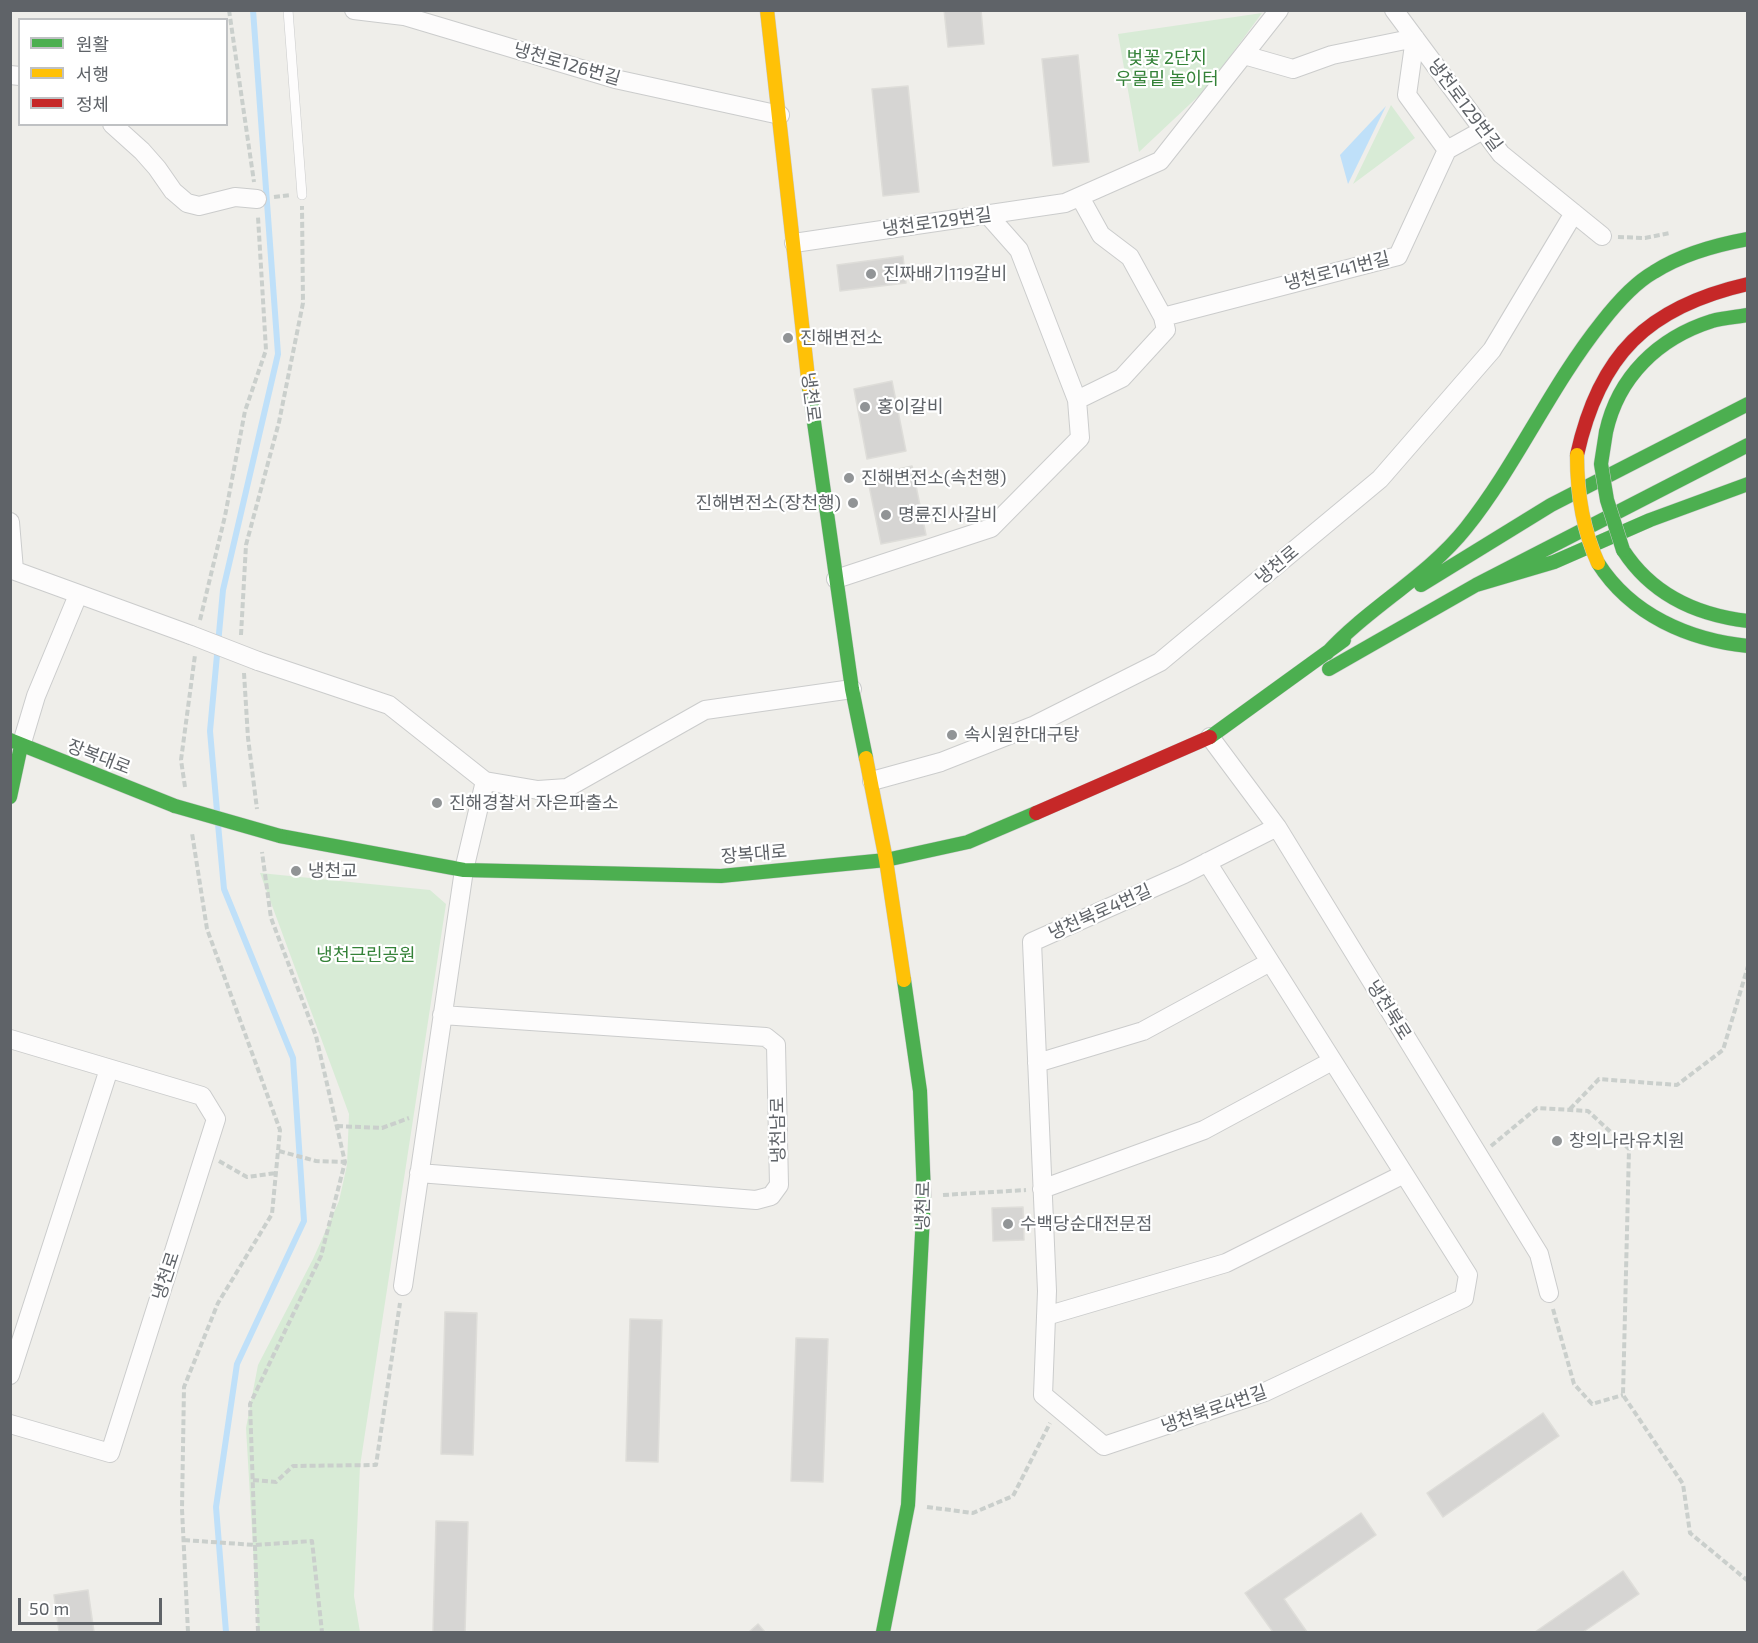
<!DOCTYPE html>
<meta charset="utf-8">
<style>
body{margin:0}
#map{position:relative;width:1758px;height:1643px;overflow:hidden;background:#efeeea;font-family:"Exo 2","Noto Sans KR",sans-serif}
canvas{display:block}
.frame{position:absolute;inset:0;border:12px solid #5f6368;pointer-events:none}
.legend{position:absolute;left:18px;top:18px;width:210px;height:108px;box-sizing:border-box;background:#fff;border:2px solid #bfc1c3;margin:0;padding:8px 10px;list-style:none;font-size:18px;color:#5f6368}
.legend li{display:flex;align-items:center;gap:12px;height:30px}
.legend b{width:30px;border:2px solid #bfc1c3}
.scale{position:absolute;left:18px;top:1598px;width:144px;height:27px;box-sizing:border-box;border:3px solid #5f6368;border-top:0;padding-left:8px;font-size:18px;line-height:21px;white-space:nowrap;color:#5f6368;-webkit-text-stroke:4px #fff;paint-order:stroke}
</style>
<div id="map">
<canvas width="1758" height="1643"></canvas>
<div class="frame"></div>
<ul class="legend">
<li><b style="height:8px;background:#4caf50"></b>원활</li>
<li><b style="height:8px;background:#ffc107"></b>서행</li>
<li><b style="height:8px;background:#c62828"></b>정체</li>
</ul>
<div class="scale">50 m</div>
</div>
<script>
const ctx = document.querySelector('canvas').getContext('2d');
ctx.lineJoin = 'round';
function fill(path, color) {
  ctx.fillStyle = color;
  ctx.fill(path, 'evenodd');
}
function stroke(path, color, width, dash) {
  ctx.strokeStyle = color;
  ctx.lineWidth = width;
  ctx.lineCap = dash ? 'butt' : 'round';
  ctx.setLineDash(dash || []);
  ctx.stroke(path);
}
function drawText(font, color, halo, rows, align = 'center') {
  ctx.font = font + ' "Exo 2","Noto Sans KR",sans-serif';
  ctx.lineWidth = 4.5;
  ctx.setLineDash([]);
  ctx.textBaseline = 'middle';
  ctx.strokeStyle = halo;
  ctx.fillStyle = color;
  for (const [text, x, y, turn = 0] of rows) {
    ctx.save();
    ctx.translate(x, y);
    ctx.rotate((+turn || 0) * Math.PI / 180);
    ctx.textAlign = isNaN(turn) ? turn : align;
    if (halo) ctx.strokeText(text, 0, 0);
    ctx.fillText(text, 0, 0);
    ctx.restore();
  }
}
const green = new Path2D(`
 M1262,13L1206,89L1139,152L1118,34Z
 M1391,105L1415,138L1353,184Z
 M260,873L430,890L446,904L360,1466L354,1596L360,1632H258L246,1428L258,1365L313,1259L339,1201L347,1165L349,1114Z`);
const water = new Path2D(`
 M1386,106L1348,184L1340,155Z`);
const stream = new Path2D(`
 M217,811L210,731L223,590L278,354L253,10
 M218,824L224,889L293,1058L304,1221L237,1364L216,1507L226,1632`);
const building = new Path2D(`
 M944,10H981L984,44L948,47Z
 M1078,55L1089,162L1053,166L1042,59Z
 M908,86L919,192L883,196L872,89Z
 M903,256L906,283L840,291L837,265Z
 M892,381L906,451L867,459L854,389Z
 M912,466L926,535L881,544L867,476Z
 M1023,1207L1024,1240L993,1241L992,1208Z
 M445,1312L477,1313L473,1455L441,1454Z
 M630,1319L662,1320L658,1462L626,1461Z
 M796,1338L828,1339L823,1482L791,1481Z
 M1543,1413L1559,1436L1443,1517L1427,1493Z
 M1361,1513L1376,1535L1284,1599L1307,1632H1273L1245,1593Z
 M436,1521L468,1522L465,1632H433Z
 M1623,1571L1639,1594L1583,1632H1535Z
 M88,1590L94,1632H59L54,1595Z
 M758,1624L765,1632H749Z`);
const path = new Path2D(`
 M229,10L254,182
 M274,197L291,195
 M1618,237L1645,238L1670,233
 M200,620L225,516L245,411L266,350L258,217
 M241,635L246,545L279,422L303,303L302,206
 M244,673L248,738L257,809
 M185,787L181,760L195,655
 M1570,1109L1599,1079L1677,1085L1723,1050L1748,966
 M337,1126L382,1128L409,1118
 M1491,1146L1537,1108L1588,1111L1629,1149L1623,1395L1683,1484L1690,1533L1748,1581
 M279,1151L316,1161L345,1162
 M219,1161L247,1177L276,1173
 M943,1195L1026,1190
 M1553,1309L1574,1384L1592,1404L1623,1395
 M253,1480L276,1482L293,1466L376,1465L400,1303
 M927,1507L973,1513L1013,1496L1050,1423
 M184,1540L255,1545L312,1541L322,1632
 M188,1632L182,1509L184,1387L218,1303L272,1214L280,1130L207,929L192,833
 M258,1632L250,1404L321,1256L345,1162L316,1036L271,918L262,852`);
const lane = new Path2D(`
 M288,10L302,195`);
const street = new Path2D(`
 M354,10L404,16L615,79L780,115
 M1394,10L1501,154L1602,236
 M1244,55L1293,69L1332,55L1415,38L1407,95L1447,150
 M10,75L20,76
 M112,124L142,151L157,168L173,191L187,203L199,206L235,197L257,199
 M1447,150L1483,130
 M794,243L1065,203L1160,161L1279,10
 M1163,317L1398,256L1447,150
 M1077,400L1122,378L1166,330L1163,317L1130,257L1101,235L1080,197
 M10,522L14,570
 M10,569L191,635
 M836,579L991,528L1080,438L1077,400L1019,250L988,215
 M258,661L389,705L485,781L464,870L403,1286
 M1210,737L1277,827L1539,1254L1549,1293
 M21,746L36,696L78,595
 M485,781L538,790L567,788L705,710L852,689
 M872,781L941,762L1035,725L1160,662L1380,479L1492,350L1574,213
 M1207,862L1468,1275L1464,1298L1265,1392L1104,1446L1043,1395L1047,1291L1032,942L1184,874L1277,827
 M10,1039L202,1096L216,1119L110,1453L10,1424
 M1037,1063L1143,1031L1270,962
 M419,1173L756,1200L771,1196L779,1185L776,1045L766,1037L442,1015
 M1042,1189L1204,1130L1332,1061
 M1046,1316L1226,1263L1404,1174
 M10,1375L109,1069`);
const fast = new Path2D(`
 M809,387L852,689L866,758
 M1606,432C1618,377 1658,338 1712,321C1723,318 1736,317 1748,315
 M1623,550C1652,595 1696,615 1748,621
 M1598,563C1631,615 1689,640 1748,646
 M1421,585L1551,505L1748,404
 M1476,585L1554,562L1650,520L1748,484
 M1327,653C1369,607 1427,577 1466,528C1517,464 1550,387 1602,322C1616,304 1633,284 1654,272C1682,254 1715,245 1748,239
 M1329,669L1476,585L1748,445
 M1210,737L1344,640
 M10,740L175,806
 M10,797L21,746
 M280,836L464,870L721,876L886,860L968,842L1036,813
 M883,1632L908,1505L924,1196L920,1091L904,980`);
const slow = new Path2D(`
 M767,10L809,387
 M866,758L886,860L904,980`);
const jam = new Path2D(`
 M1577,455C1599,355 1647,307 1748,284
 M1036,813L1210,737`);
const streetBridge = new Path2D(`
 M191,635L258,661`);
const fastBridge = new Path2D(`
 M1606,432L1601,464L1607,500L1623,550
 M175,806L280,836`);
const slowBridge = new Path2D(`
 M1577,455C1577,493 1582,528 1598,563`);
const markers = [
 [871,274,6,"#919496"],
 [788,338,6,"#919496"],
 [865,407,6,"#919496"],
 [849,478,6,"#919496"],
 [853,503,6,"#919496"],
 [886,515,6,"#919496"],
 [952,735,6,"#919496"],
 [437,803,6,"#919496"],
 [296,871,6,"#919496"],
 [1557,1141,6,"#919496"],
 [1008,1224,6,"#919496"]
];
const parkNames = [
 ["벚꽃 2단지",1167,58],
 ["우물밑 놀이터",1167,79],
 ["냉천근린공원",366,955]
];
const streetNames = [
 ["냉천로126번길",567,64,16],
 ["냉천로129번길",1465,105,53],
 ["냉천로129번길",937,222,-8],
 ["냉천로141번길",1337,271,-14],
 ["냉천로",811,397,83],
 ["냉천로",1277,565,-40],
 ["장복대로",99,757,21],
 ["장복대로",754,854,-5],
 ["냉천북로4번길",1100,912,-24],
 ["냉천북로",1389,1010,58],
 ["냉천남로",778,1130,-91],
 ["냉천로",923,1206,-89],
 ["냉천로",166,1276,-72],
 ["냉천북로4번길",1214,1409,-19]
];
const poiNames = [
 ["진짜배기119갈비",883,274],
 ["진해변전소",800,338],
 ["홍이갈비",877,407],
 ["진해변전소(속천행)",861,478],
 ["진해변전소(장천행)",841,503,"right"],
 ["명륜진사갈비",898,515],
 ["속시원한대구탕",964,735],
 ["진해경찰서 자은파출소",449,803],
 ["냉천교",308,871],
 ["창의나라유치원",1569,1141],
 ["수백당순대전문점",1020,1224]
];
fill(green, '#d8ebd6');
fill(water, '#bfe0f9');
stroke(stream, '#bfe0f9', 6);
fill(building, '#d6d5d3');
stroke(building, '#deddd9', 1.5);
stroke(lane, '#cbcccc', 10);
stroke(street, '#cbcccc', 20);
stroke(fast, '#cacacb', 15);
stroke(slow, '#cacacb', 15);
stroke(jam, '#cacacb', 15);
stroke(path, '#cacfcc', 4, [6, 3]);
stroke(lane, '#fdfcfc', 9);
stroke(street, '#fdfcfc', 18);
stroke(fast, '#4caf50', 14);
stroke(slow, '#ffc107', 14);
stroke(jam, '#c62828', 14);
stroke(streetBridge, '#cbcccc', 20, []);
stroke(fastBridge, '#cacacb', 15, []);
stroke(slowBridge, '#cacacb', 15, []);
stroke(streetBridge, '#fdfcfc', 18);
stroke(fastBridge, '#4caf50', 14);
stroke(slowBridge, '#ffc107', 14);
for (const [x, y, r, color] of markers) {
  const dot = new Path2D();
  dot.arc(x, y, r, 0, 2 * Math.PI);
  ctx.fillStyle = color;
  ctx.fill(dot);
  stroke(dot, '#fff', 2);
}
drawText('18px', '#348238', '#fff', parkNames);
drawText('18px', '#5f6368', '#fff', streetNames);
drawText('18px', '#5f6368', '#fff', poiNames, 'left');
</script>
